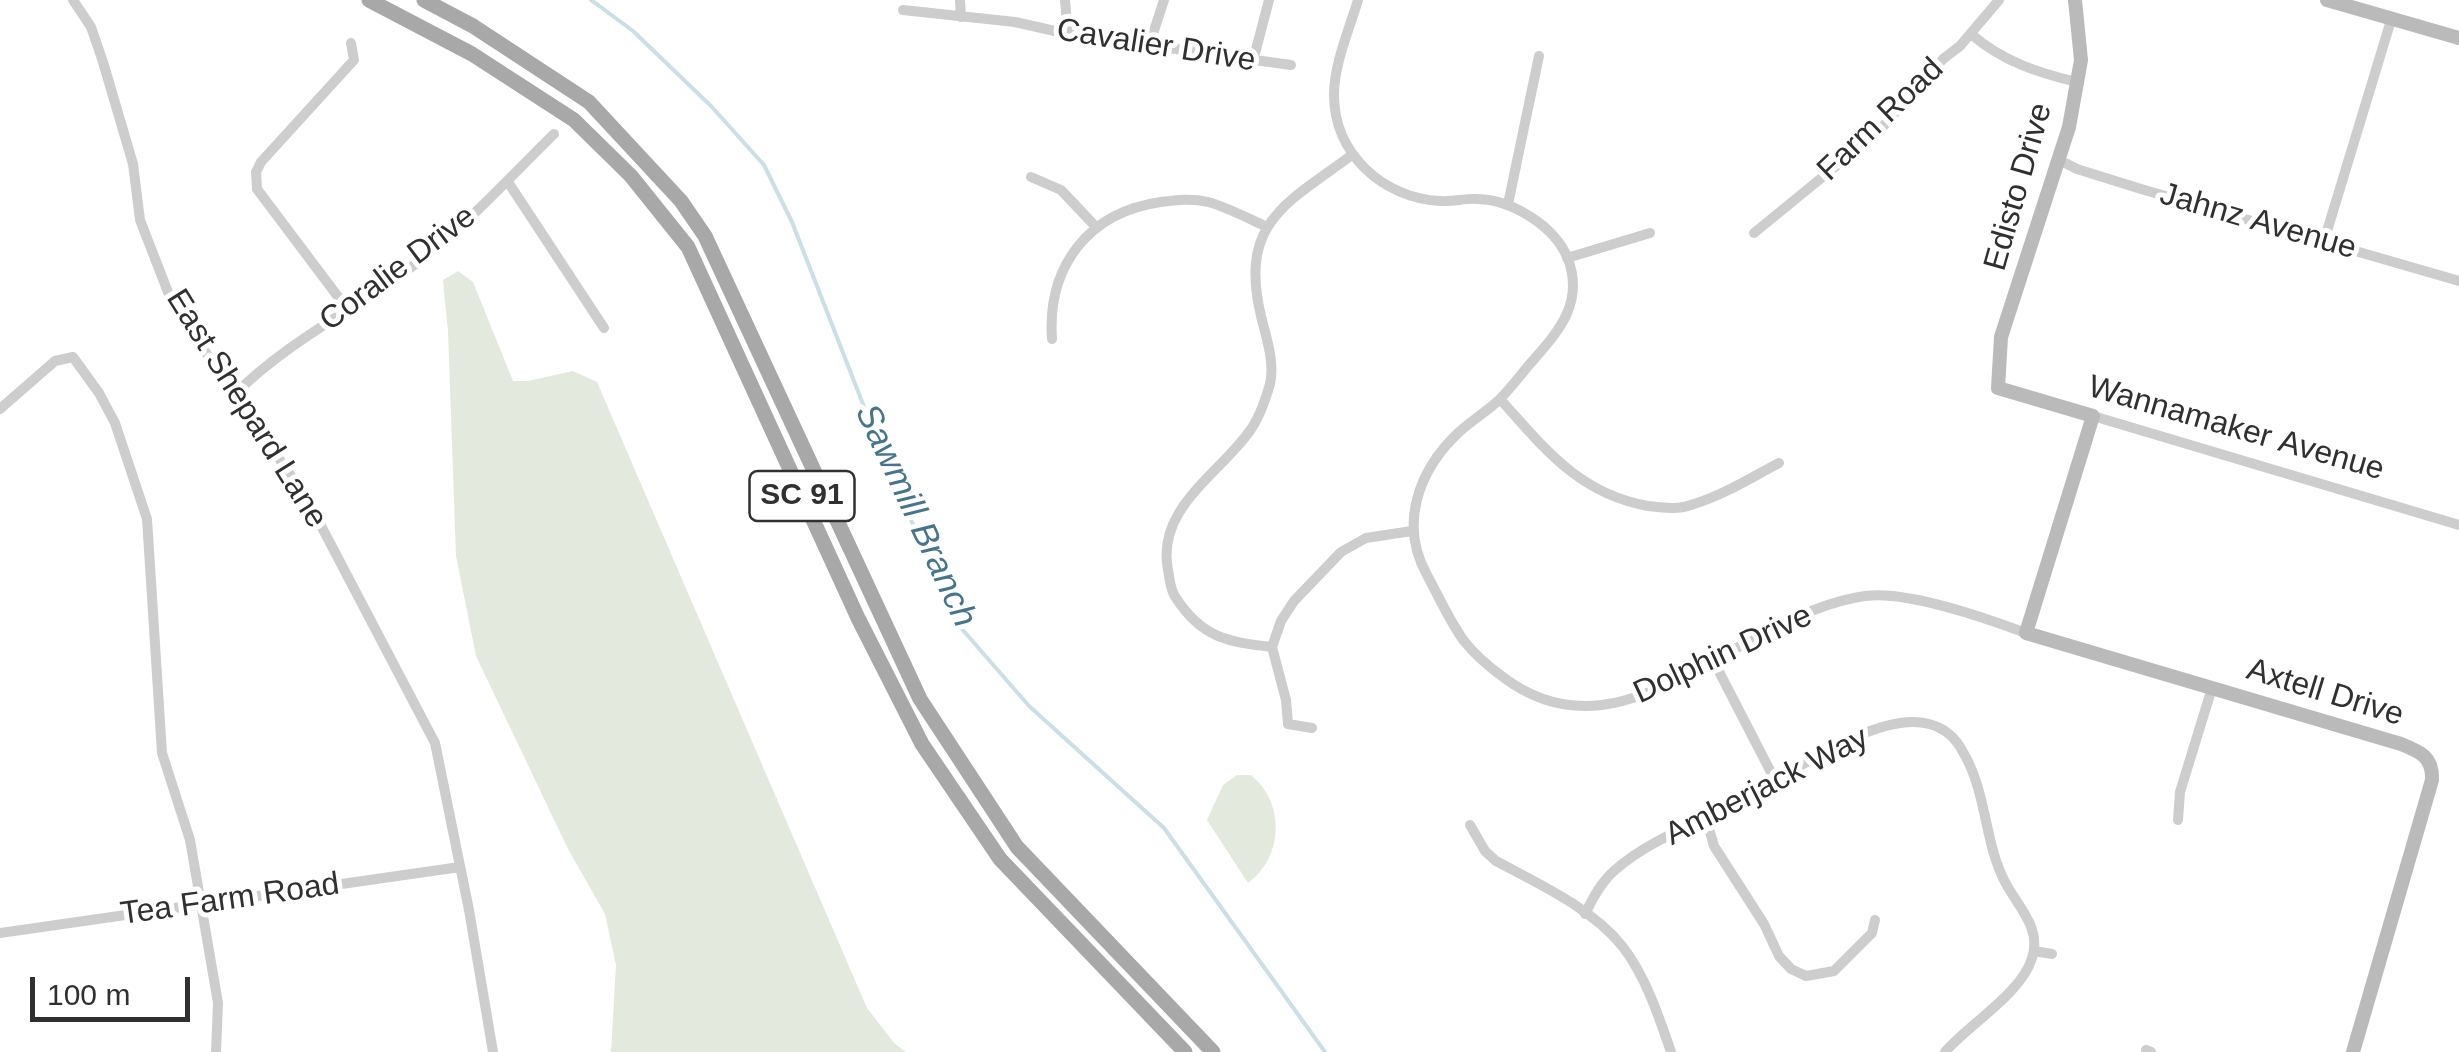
<!DOCTYPE html>
<style>
body{margin:0}
#map{position:relative;width:2459px;height:1052px;overflow:hidden;background:#fff;font-family:Arial,sans-serif}
canvas{display:block}
.scale{position:absolute;left:30px;top:977px;width:160px;height:45px;box-sizing:border-box;border:5px solid #303030;border-top:0;padding-left:12px;font-size:30px;line-height:35px;white-space:nowrap;color:#303030;-webkit-text-stroke:8px #fff;paint-order:stroke}
</style>
<div id="map">
<canvas width="2459" height="1052"></canvas>
<div class="scale">100 m</div>
</div>
<script>
const ctx = document.querySelector('canvas').getContext('2d');
ctx.lineJoin = 'round';
function fill(path, color) {
  ctx.fillStyle = color;
  ctx.fill(path, 'evenodd');
}
function stroke(path, color, width, dash) {
  ctx.strokeStyle = color;
  ctx.lineWidth = width;
  ctx.lineCap = dash ? 'butt' : 'round';
  ctx.setLineDash(dash || []);
  ctx.stroke(path);
}
function drawText(font, color, halo, rows, align = 'center') {
  ctx.font = font + ' Arial,sans-serif';
  ctx.lineWidth = 10;
  ctx.setLineDash([]);
  ctx.textBaseline = 'middle';
  ctx.strokeStyle = halo;
  ctx.fillStyle = color;
  for (const [text, x, y, turn = 0] of rows) {
    ctx.save();
    ctx.translate(x, y);
    ctx.rotate((+turn || 0) * Math.PI / 180);
    ctx.textAlign = isNaN(turn) ? turn : align;
    if (halo) ctx.strokeText(text, 0, 0);
    ctx.fillText(text, 0, 0);
    ctx.restore();
  }
}
const green = new Path2D(`
 M458,271L473,282L513,381H528L573,371L597,382L867,1008L895,1044L906,1052H611L616,965L605,914L568,849L476,656L456,556L448,331L443,280Z
 M1237,775H1251C1285,802 1284,857 1248,883L1207,820L1223,785Z`);
const stream = new Path2D(`
 M591,0L633,31L711,106L764,165L792,222L884,458L955,621L1029,706L1164,828L1325,1052`);
const street = new Path2D(`
 M73,0L91,27L103,62L133,164L140,220L173,305L307,499L435,743L469,910L493,1052
 M960,0L961,17
 M1065,0L1068,34
 M1358,0C1349,30 1334,64 1334,95C1334,154 1383,198 1440,201C1453,202 1465,198 1478,199C1512,200 1555,226 1568,259C1585,305 1556,334 1529,365C1519,377 1510,389 1499,400C1486,412 1471,421 1458,433C1418,471 1399,525 1427,575C1439,597 1449,620 1464,641C1475,655 1488,666 1503,677C1569,727 1635,705 1699,667C1718,656 1740,647 1760,636C1790,619 1830,601 1865,596C1905,590 1986,618 2026,633
 M903,10L1015,22L1068,34L1291,65
 M1971,34C2002,61 2038,73 2077,82
 M1149,46L1164,0
 M1253,61L1269,0
 M2059,160L2077,169L2141,189L2459,281
 M1031,177L1061,190L1096,227
 M508,182L604,328
 M1508,204L1539,56
 M1754,233L1879,131L1943,59L1960,46L1999,0
 M2324,241L2392,17
 M1567,258L1650,233
 M348,310L257,189L256,172L261,162L354,60L351,43
 M1052,339C1047,267 1088,212 1161,202C1176,200 1192,198 1208,202C1227,207 1247,218 1265,226
 M235,394C287,342 356,308 414,265C466,226 508,179 554,134
 M1500,399C1544,448 1579,494 1648,506C1665,508 1678,510 1694,504C1724,495 1752,477 1779,463
 M0,409L55,361L73,357L99,393L115,423L147,519L162,753L190,840L218,1003L216,1052
 M2093,416L2459,525
 M1272,647C1228,642 1202,638 1176,598C1170,590 1170,580 1168,570C1156,509 1218,475 1249,432C1258,420 1266,398 1270,384C1275,362 1266,337 1261,316C1239,223 1285,204 1352,155
 M1713,660L1775,780
 M1312,728L1288,724L1286,700L1272,647L1281,621L1294,601L1341,552L1366,538L1412,531
 M1706,818L1714,846L1764,924L1779,956L1791,969L1806,976L1834,971L1872,933L1875,920
 M2178,820L2180,792L2212,688
 M1470,825L1485,851L1496,861C1539,884 1592,908 1623,947C1646,977 1659,1017 1671,1052
 M1585,914C1593,898 1601,882 1615,870C1649,840 1696,824 1735,804C1781,780 1876,709 1929,724C1944,728 1956,738 1963,752C1987,792 1984,842 2005,882C2018,907 2042,928 2032,958C2022,993 1969,1024 1945,1052
 M0,933L460,867
 M2034,951L2052,954
 M2146,1050L2151,1052`);
const secondary = new Path2D(`
 M2075,0L2081,60L2069,127L2001,337L1998,388L2093,416L2026,633L2401,744C2421,752 2433,757 2432,780L2353,1052
 M2327,0L2459,38`);
const primary = new Path2D(`
 M369,0L472,54L574,120L631,176L688,247L858,618L922,744L1000,859L1185,1052
 M424,0L473,26L589,102L681,201L705,236L920,699L1017,847L1213,1052`);
const shields = [
 [802,496,105]
];
const shieldNames = [
 ["SC 91",802,496]
];
const streetNames = [
 ["Cavalier Drive",1156,46,9],
 ["Farm Road",1881,120,-44],
 ["Edisto Drive",2019,187,-74],
 ["Jahnz Avenue",2258,222,16],
 ["Coralie Drive",398,269,-37],
 ["East Shepard Lane",246,409,58],
 ["Wannamaker Avenue",2236,429,16],
 ["Dolphin Drive",1723,655,-25],
 ["Axtell Drive",2325,693,17],
 ["Amberjack Way",1767,787,-27],
 ["Tea Farm Road",230,900,-8]
];
const waterNames = [
 ["Sawmill Branch",915,516,65]
];
fill(green, '#e4e9dd');
stroke(stream, '#cbdfe7', 4);
stroke(street, '#cdcdcd', 10);
stroke(secondary, '#bababa', 14);
stroke(primary, '#a8a8a8', 15);
for (const [x, y, w] of shields) {
  const box = new Path2D();
  box.roundRect(x - w / 2, y - 25, w, 50, 8);
  ctx.fillStyle = '#fff';
  ctx.fill(box);
  stroke(box, '#303030', 2.5);
}
drawText('bold 30px', '#303030', null, shieldNames);
drawText('32px', '#303030', '#fff', streetNames);
drawText('italic 35px', '#46758b', '#fff', waterNames);
</script>
